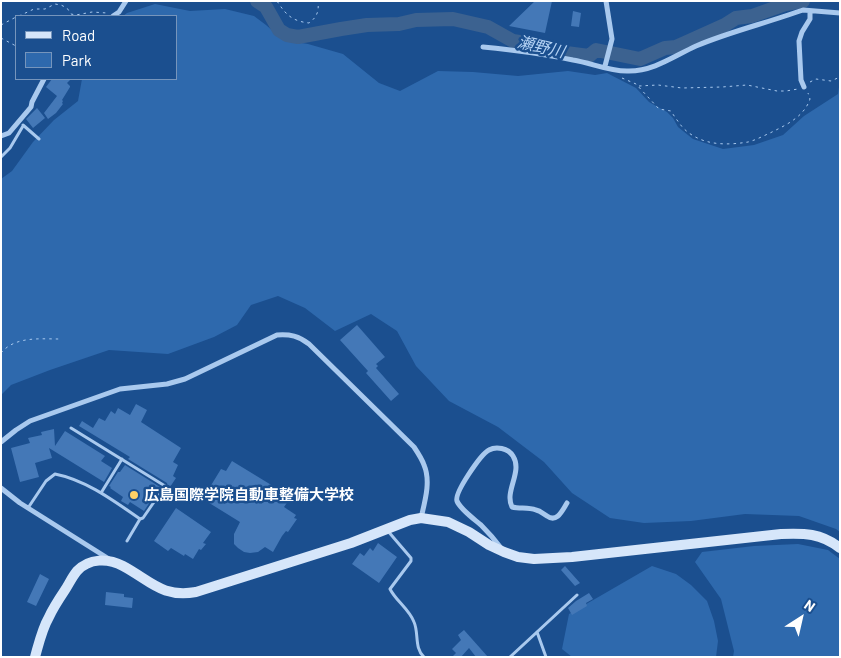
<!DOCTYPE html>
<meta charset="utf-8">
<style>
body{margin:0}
#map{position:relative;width:841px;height:658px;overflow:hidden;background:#1b4f8f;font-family:Barlow,sans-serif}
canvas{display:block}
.frame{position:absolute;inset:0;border:2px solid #fff;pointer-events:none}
.legend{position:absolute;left:15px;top:15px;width:162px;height:65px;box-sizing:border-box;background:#1b4f8f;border:1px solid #7695bc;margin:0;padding:6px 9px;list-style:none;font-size:15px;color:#fff}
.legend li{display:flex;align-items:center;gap:10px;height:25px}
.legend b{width:25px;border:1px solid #7695bc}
.north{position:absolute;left:776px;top:593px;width:50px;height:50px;-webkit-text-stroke:4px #1b4f8f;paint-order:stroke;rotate:35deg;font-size:14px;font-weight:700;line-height:20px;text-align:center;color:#fff}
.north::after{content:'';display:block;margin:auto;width:18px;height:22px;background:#fff;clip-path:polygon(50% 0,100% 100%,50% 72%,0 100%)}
</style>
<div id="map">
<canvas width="841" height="658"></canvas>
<div class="frame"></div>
<ul class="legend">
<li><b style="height:6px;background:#d6e6fa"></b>Road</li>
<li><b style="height:14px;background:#2e69ad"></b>Park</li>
</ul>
<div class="north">N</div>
</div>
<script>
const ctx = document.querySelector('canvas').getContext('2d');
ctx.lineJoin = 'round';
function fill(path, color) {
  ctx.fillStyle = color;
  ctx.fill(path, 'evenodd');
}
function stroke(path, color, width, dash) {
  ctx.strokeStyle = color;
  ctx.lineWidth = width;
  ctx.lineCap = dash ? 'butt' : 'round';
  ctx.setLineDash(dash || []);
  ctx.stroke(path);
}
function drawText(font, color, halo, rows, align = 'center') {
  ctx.font = font + ' Barlow,"Noto Sans JP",sans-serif';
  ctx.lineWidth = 5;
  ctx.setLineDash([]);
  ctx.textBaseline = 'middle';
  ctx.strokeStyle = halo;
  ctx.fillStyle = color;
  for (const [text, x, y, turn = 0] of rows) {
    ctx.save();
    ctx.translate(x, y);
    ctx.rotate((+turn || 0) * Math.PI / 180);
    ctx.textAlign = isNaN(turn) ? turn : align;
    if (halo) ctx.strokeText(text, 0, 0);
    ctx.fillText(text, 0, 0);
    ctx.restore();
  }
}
const green = new Path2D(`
 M155,4L190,11L225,9L254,16L266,25L283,40L308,44L343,54L379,83L400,91L438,71L473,72L518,76L568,71L595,75L607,73L636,88L649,102L667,112L673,118L678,127L693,139L723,149L754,145L783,135L804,116L838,94L840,80V532L836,529L799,516L745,514L691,521L644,523L610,518L572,493L544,462L498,427L449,401L416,366L397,331L371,314L335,331L305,308L278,296L251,305L237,325L214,337L168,354L109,350L50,370L11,385L1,395V179L12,171L33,142L54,120L78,101L82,79H176V16H123L127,13Z
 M798,544L828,550L840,559V657H733L734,651L721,599L695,562L702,552L754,546Z
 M652,566L676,574L691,585L707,601L714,621L718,641L716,657H572L562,649L569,614Z`);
const river = new Path2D(`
 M257,1L266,7L279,30L287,35L298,37L341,29L367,25L399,24L416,20L453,19L488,27L513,41L555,48L566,53L589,56L596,50L640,59L665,48L676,47L685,43L725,25L736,18L752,16L786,4L803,1`);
const building = new Path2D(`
 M535,1H552L545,33L509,26Z
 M573,11L581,13L579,27L571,26Z
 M52,79H71L67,83L70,86V87L62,100L63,101L62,103L63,104L56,113L48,119L44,113L57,96L46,87Z
 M37,108L45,118L33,128L26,119Z
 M357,325L385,357L376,364L378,366L376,368L399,394L391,401L366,373L368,371L340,340Z
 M136,404L147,410L141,422L181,448L173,462L178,465L173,476L176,478L162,499L161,498L168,487L167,483L128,459L130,457L79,426L82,421L93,428L99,418L105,421L111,411L115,414L118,408L130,415Z
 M54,429L55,446L65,431L105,456L101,461L112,468L104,482L49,448L52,458L35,463L39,477L20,482L11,448L30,443L28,438L42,435L41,432Z
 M232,461L291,497L284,507L296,515L294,518L297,519L288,532L286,531L282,536L273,552L265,547L258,552L250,553L244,552L238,548L234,544V534L240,522L206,501L213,489L210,487L221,469L226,471Z
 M125,465L160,487L144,511L130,502L128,505L121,501L123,497L110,488L111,487L109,486L118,472H120Z
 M176,508L211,532L203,543L206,544L201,550L199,549L193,559L185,554L184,556L171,548L168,551L154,541Z
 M378,543L397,557L379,583L352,564L360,553L364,556L370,548L373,551Z
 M565,566L580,583L575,586L561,570Z
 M40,574L49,579L36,606L27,602Z
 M106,592L124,594V597L133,598L132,608L105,605Z
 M589,593L593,599L586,603L587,606L572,615L568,608L576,601Z
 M464,630L488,657H476L469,648L461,657H452L456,653L452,649L461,640L458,635Z`);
const path = new Path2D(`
 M277,1C286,15 292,21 309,23C317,17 319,12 318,1
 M19,16L34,9H45L55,4L61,5L67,8L71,14L76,15L92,12L107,13
 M1,25L16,17
 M1,38L16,46
 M622,78L636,84L659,109L671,111C674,116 677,120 680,124C686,133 699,140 709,142C721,145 736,144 748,142C756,140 763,136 770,133C786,125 804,117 810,99L808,93
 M810,82L816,79L831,81L840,77
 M639,86L658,85L682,88L722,87L747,85L777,91H786L798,89
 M1,353C15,336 40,339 60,339`);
const lane = new Path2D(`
 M23,125L39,139
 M1,157L10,148L23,126
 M101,493L122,459
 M28,508L46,481L55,474C86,480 114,501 140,519L143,518L165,486L71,428
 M387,530L411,558V561L390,589C396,601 409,609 414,622C419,633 414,648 424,657
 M127,541L140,519
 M537,632L546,657
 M510,657L577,595`);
const street = new Path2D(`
 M113,16L119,12L126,1
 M483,47C513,50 544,54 573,60C592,63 610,72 629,71C654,71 674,56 696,46C729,32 763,24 797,12L803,10L840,13
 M605,66L612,39L606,1
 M804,87L801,80L799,41L802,32L810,19V11
 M1,136L9,133L31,107L32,102L44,79
 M1,442L16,430L30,421L120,389L167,384L185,379L277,335C290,334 299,336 309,344L414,447C418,453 422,459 424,465C431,481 425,501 421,518
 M1,488L20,503L109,559
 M501,548C495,540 488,532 481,525C474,519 460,509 457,501C454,493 481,454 489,450C496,446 508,448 513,456C523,472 504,491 512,507C520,509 528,507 536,510C541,511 543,514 547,516C557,523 562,511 567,503`);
const secondary = new Path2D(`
 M35,657C39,643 42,629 49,617C53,608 59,599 65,590C69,584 72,577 77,571C89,558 108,558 123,566C151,581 162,598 196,592L351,543L410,520L421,518L448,522L469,532L489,545L504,552L518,557L534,559L572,557L781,534C804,533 821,533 840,548`);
const markers = [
 [134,495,5,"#ffd166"]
];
const poiNames = [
 ["広島国際学院自動車整備大学校",144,495]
];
const waterNames = [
 ["瀬野川",541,47,13]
];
fill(green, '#2e69ad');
stroke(river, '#3c6290', 14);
fill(building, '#4478b7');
stroke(path, '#a9c9ee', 1, [2.5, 4]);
stroke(lane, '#a9c9ee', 3);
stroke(street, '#a9c9ee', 5);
stroke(secondary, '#d6e6fa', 10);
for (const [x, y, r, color] of markers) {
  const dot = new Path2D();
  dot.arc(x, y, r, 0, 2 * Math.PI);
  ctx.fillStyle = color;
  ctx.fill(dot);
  stroke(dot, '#1b4f8f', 2);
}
drawText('bold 15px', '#fff', '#1b4f8f', poiNames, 'left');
drawText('italic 16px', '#b5d3f5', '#1b4f8f', waterNames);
</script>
